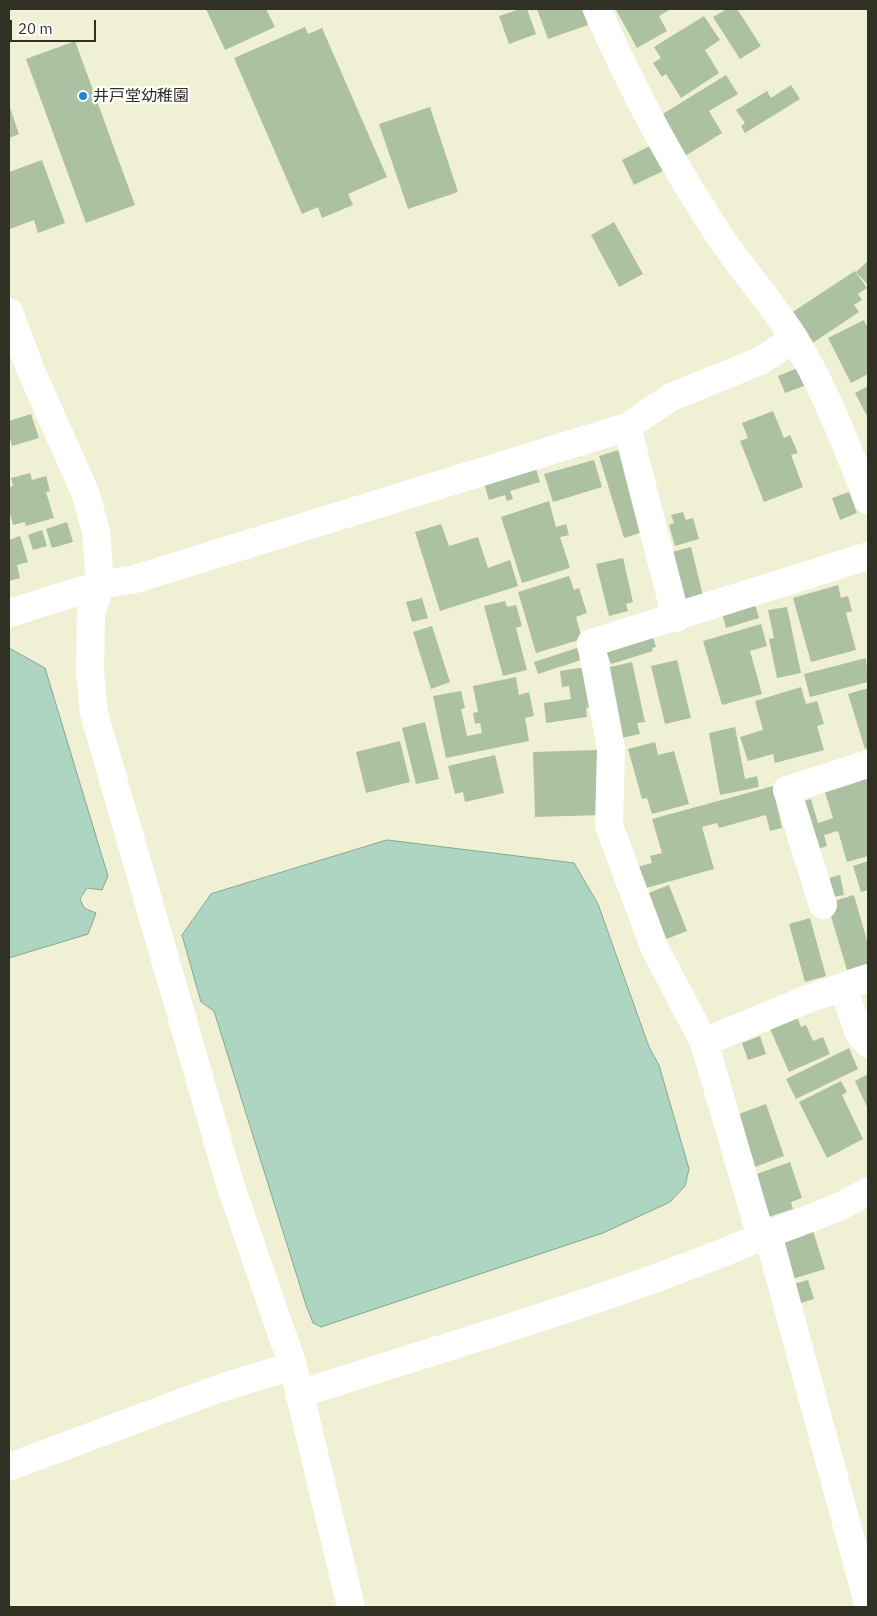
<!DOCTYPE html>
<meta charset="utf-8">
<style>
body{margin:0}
#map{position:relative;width:877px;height:1616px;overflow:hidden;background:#f0f1d4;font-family:"IBM Plex Sans",sans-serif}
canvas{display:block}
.frame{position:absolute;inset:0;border:10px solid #303025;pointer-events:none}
.scale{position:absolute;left:10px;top:20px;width:86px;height:22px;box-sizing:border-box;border:2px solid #303025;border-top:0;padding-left:6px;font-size:15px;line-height:18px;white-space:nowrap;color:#303025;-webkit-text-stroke:4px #fff;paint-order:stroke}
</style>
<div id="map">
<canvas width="877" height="1616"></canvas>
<div class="frame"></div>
<div class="scale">20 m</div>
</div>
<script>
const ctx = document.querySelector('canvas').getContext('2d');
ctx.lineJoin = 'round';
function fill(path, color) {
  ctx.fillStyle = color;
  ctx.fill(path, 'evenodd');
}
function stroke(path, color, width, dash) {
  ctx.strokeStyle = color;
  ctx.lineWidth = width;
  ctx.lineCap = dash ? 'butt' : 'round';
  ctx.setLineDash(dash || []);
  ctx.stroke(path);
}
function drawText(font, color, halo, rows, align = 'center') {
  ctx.font = font + ' "IBM Plex Sans","Noto Sans JP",sans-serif';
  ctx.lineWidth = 4.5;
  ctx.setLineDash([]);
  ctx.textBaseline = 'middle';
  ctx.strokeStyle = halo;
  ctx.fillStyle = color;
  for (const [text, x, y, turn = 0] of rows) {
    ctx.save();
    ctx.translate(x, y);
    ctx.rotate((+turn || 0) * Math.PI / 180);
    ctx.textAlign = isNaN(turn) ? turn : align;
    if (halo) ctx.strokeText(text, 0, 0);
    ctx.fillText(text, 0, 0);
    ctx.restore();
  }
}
const water = new Path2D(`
 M9,648L45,668L108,876L102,890L87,888L80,899L84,908L96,913L88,934L9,958Z
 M387,840L574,863L598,904L649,1047L659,1065L689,1169L685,1186L670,1202L603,1233L321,1327L313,1323L306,1305L214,1011L201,1002L182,935L211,894Z`);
const building = new Path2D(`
 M206,9H266L275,27L225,50Z
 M520,9H527L536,34L509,44L499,16Z
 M537,9H582L588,25L548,39Z
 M671,9L659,16L667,31L637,48L616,10Z
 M727,9H737L761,46L740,59L713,17Z
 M704,16L720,40L705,50L719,73L681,98L666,74L662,77L653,63L661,58L654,47Z
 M305,27L308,34L322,28L387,177L348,194L353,205L322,218L318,207L302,214L234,58Z
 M75,41L135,205L86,223L26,59Z
 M726,75L738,94L709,111L722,133L685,156L661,115Z
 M791,85L800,99L745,133L741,126L745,123L736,110L767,91L771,98Z
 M9,105L19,134L9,138Z
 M430,107L458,192L408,209L379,124Z
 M650,146L663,171L634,185L622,160Z
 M42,160L65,223L38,233L34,220L10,229L9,172Z
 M614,222L643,274L619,287L591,235Z
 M868,261V285L856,272Z
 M855,271L867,288L858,294L862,300L854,305L859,312L811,344L791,313Z
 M864,320L866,325L868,324V374L851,383L828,338Z
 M802,366L809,384L785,393L778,376Z
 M868,386V418L855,393Z
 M773,411L784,438L790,435L798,453L791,455L803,487L764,502L740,441L748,438L742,423Z
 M31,414L39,438L12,446L9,435V421Z
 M622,449L646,531L624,538L599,456Z
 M594,460L602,487L553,502L544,474Z
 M534,462L540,482L510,491L513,499L507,501L505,495L489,500L482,477Z
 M30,473L32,480L46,476L50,491L46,492L54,518L26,526L25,522L13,525L9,510V487L13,486L11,478Z
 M849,492L857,513L840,520L832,498Z
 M549,501L556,527L566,524L569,535L560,537L570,568L522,583L501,517Z
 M683,512L686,520L693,518L699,539L675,546L669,525L674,523L671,515Z
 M67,522L73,542L52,548L46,529Z
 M441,524L449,546L478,537L488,568L510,560L518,586L440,611L415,532Z
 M42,530L47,546L33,550L28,535Z
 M20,536L28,562L17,565L20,578L9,581V540Z
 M691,547L704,600L677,606L664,554Z
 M623,558L633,602L626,604L628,611L609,616L596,564Z
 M569,576L574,590L579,588L587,613L576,617L582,639L536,653L518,592Z
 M838,585L841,598L848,596L852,611L846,613L856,650L811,662L793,598Z
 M422,598L428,618L412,622L406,602Z
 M505,601L507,607L516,605L522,626L516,628L527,670L503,676L484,606Z
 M754,601L759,618L726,628L721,610Z
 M787,607L801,673L777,678L769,639L774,638L768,610Z
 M761,624L767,646L750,651L762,694L722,705L703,641Z
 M432,626L450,682L431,689L413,632Z
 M651,631L656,647L652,648L653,651L611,664L604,646Z
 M577,648L581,660L538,674L534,662Z
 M866,658L868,682L810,697L804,674Z
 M677,660L691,718L665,724L651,666Z
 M632,662L645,722L637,723L640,734L617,739L602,669Z
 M586,667L592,707L586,708L587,717L546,723L544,703L571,699L569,686L562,687L560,671Z
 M516,677L519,695L529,692L534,716L525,718L529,741L446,758L433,696L461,691L465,708L461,709L467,736L482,733L480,723L475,724L473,713L478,712L473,686Z
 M801,687L806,704L817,701L824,724L817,726L824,750L775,763L773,754L748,761L740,737L763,730L755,701Z
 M868,688V748L865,749L848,694Z
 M425,722L439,779L416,784L402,728Z
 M735,727L745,779L757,776L759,787L720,795L709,733Z
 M400,741L410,782L366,793L356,752Z
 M655,742L658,755L674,751L689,804L652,814L647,798L642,799L628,749Z
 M599,750L601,815L535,817L533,752Z
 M495,755L504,793L465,802L463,792L455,794L448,766Z
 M868,772V856L847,862L838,831L824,835L827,846L809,852L794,804L811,799L818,823L833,818L823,786Z
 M773,786L782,828L770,831L766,815L719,828L717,823L702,827L714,869L639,890L633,868L652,863L650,856L662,853L652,819Z
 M868,861V890L861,892L853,866Z
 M840,875L844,895L827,898L822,880Z
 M669,885L687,931L664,940L646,894Z
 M854,895L868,944V964L847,970L827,903Z
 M810,918L826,976L805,982L789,924Z
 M797,1017L801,1027L806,1025L813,1041L823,1037L830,1054L789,1072L770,1029Z
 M760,1036L766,1054L748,1060L742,1043Z
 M849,1048L858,1069L796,1099L786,1079Z
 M868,1074V1109L855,1081Z
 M841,1081L847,1092L842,1095L863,1139L827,1158L799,1102Z
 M766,1104L784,1156L755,1167L736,1115Z
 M790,1162L802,1198L791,1202L793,1209L765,1218L751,1176Z
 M813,1231L825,1269L789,1280L777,1242Z
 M808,1280L814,1299L795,1305L790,1285Z`);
const minor = new Path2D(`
 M597,9C632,89 672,165 721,238C744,272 772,303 794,338C825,388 846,445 868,500
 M9,312L31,371L85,492L96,531L100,585L91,615L90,673L94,713L230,1184L293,1366L351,1607
 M9,613L100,585L135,579L627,427
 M676,618L627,427L671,397L760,361L794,339
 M823,905L787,790L868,764
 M843,987L859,1033L868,1044
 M704,1042L808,999L868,978
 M768,1234L868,1603
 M761,1237L704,1042L655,949L609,826L611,748L591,643L868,556
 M299,1394C453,1344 612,1300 761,1237C797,1222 835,1212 868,1191
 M9,1467L223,1387L293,1366`);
const markers = [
 [83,96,5,"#1e85d0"]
];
const poiNames = [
 ["井戸堂幼稚園",93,96]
];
fill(water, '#aed5c2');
stroke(water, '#88a493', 1);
fill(building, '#abc1a2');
stroke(minor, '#fff', 28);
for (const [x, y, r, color] of markers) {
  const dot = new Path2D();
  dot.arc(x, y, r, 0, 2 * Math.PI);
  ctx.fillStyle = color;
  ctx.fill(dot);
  stroke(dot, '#fff', 2);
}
drawText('16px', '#303025', '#fff', poiNames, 'left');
</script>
